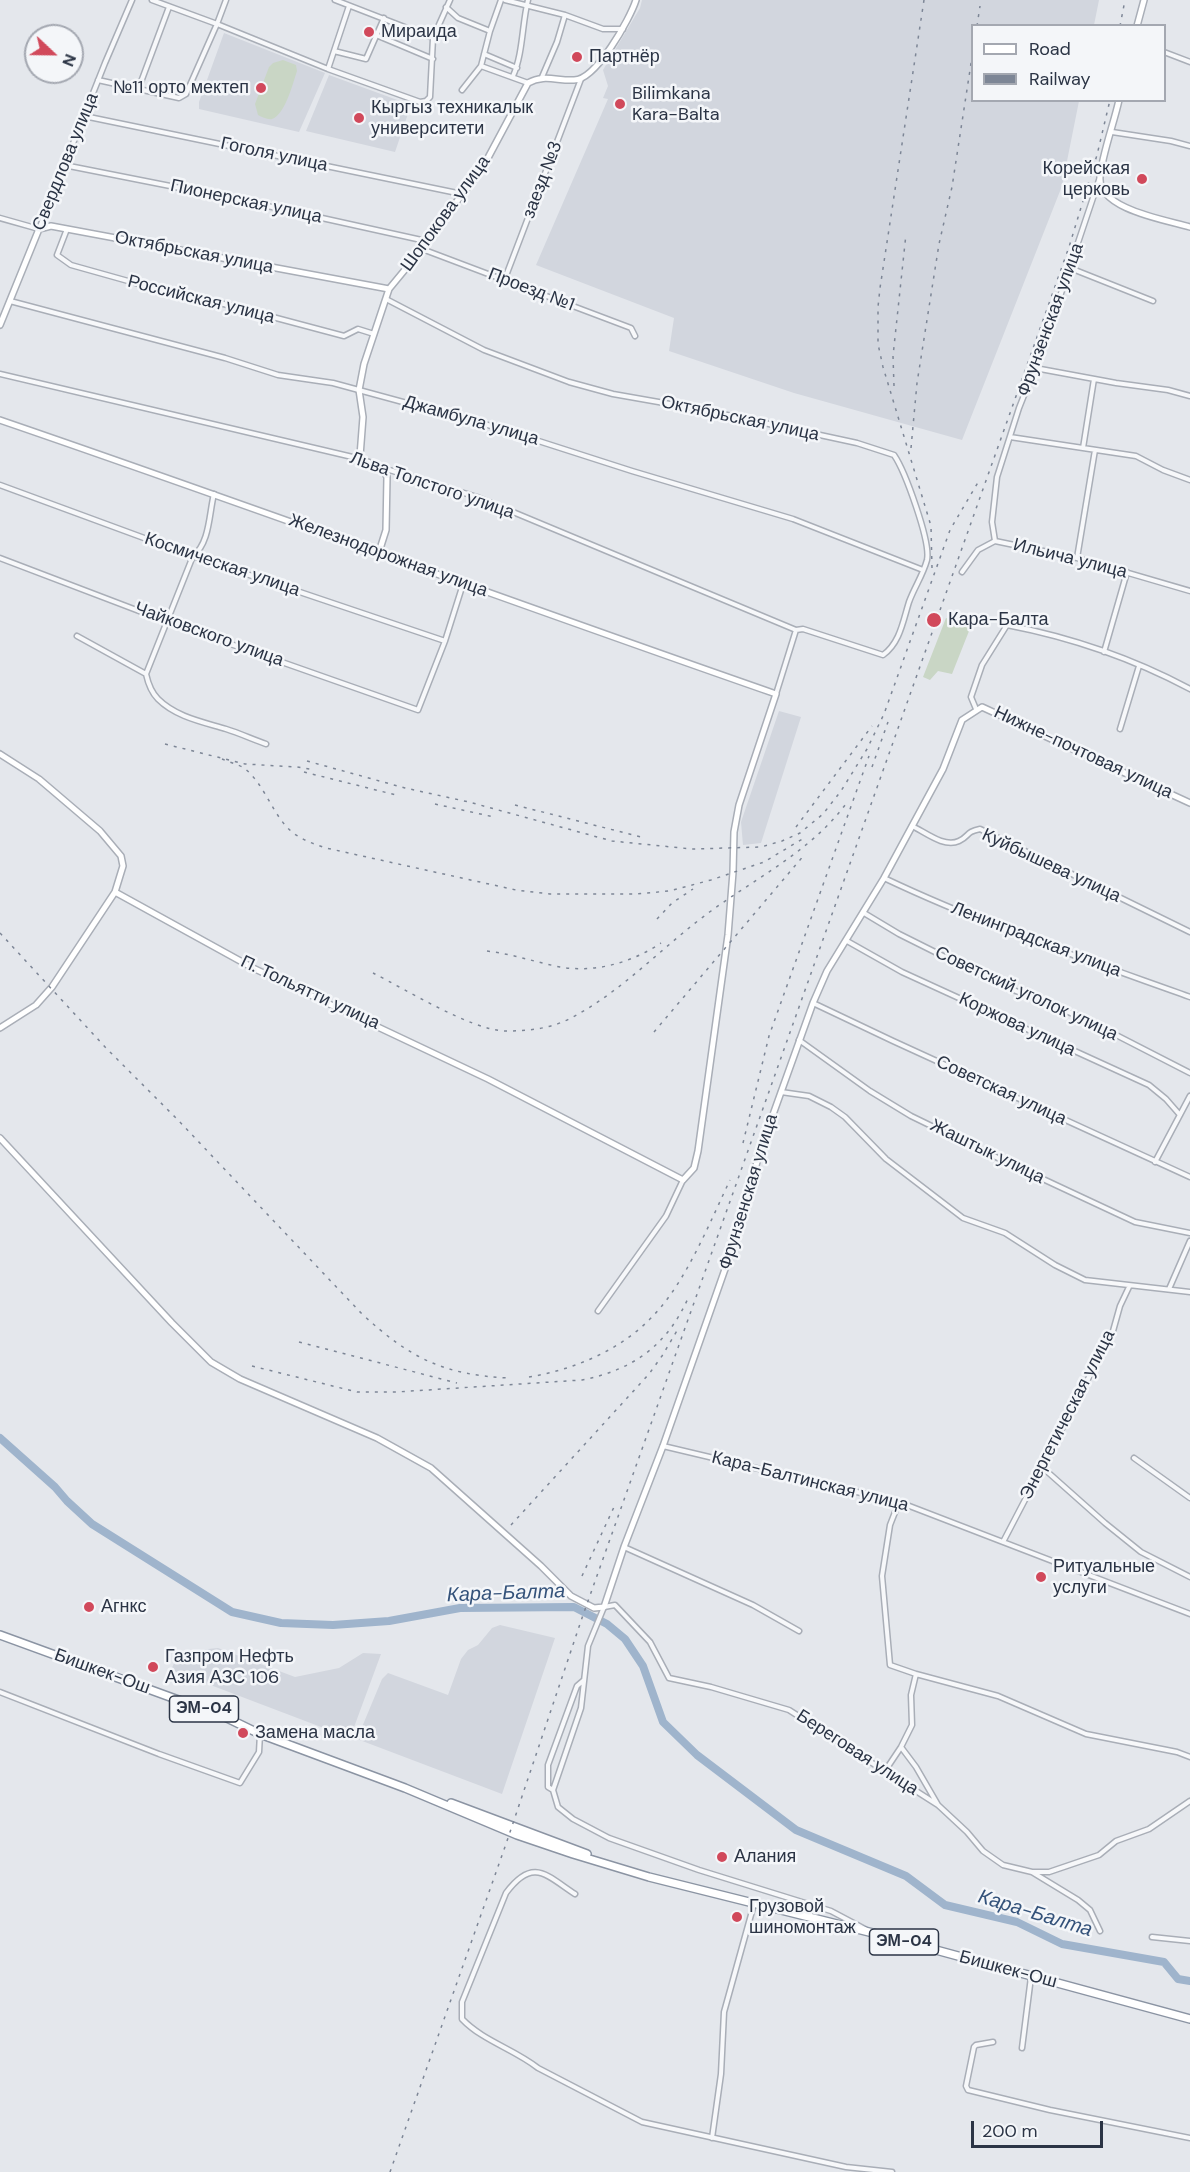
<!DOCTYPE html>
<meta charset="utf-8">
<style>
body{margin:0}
#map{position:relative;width:1190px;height:2172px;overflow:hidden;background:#e4e7ec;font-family:"DM Sans",sans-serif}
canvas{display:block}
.legend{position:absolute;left:971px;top:24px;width:195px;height:78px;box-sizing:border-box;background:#f4f6f9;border:2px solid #a4a8b1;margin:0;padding:8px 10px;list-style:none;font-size:18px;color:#2b3445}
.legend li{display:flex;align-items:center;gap:12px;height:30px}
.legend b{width:30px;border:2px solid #a4a8b1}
.north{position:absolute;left:24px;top:24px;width:60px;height:60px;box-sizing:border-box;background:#f4f6f9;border:2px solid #a4a8b1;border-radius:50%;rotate:112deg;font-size:16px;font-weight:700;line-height:24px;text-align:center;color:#2b3445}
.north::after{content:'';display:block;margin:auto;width:21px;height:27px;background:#d1495b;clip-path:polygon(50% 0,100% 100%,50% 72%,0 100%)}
.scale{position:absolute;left:971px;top:2121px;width:132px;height:27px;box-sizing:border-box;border:3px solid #2b3445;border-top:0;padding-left:8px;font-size:18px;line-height:21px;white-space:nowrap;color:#2b3445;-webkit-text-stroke:4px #f4f6f9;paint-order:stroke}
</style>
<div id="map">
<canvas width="1190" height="2172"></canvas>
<ul class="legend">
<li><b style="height:8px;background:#fff"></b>Road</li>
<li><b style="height:8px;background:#7d8696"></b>Railway</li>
</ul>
<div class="north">N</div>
<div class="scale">200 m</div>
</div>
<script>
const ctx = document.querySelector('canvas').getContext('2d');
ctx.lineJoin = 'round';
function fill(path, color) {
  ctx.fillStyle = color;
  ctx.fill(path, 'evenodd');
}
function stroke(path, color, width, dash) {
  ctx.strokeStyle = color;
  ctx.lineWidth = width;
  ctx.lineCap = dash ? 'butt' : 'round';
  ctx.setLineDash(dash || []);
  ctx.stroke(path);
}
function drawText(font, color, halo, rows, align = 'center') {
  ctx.font = font + ' "DM Sans",sans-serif';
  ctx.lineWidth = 5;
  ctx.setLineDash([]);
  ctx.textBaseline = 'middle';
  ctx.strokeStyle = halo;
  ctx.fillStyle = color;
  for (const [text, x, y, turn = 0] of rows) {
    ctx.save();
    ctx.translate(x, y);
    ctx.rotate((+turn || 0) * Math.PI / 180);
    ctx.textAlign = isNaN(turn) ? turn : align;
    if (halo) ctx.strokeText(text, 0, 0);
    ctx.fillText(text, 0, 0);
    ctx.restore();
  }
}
const built = new Path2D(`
 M642,0H1099L1094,25L972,26V100L1079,101L1062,186L962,440L794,393L669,351L674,318L536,265L608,99L603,98L608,86L603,70L640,8Z
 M224,33L325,73L299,132L199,109V102Z
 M329,75L411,105L395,152L306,131Z
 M779,711L801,717L761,843L743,845L741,822Z
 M500,1625L555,1638L502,1794L357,1739L382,1679L388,1673L448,1695L461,1659L468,1650L478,1645L492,1628Z
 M218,1648L295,1677L339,1668L363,1653L381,1654L350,1738L171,1670L179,1652Z`);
const green = new Path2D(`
 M283,60L296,65L297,71C293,83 285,115 272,119C268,120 262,117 258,115L255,104L269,67L273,63Z
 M946,618L971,626L952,674L938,671L930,680L923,677Z`);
const river = new Path2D(`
 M0,1438L55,1487L67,1501L92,1524L232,1612L281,1623L333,1625L389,1621L460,1608L574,1607L607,1624L625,1639L643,1666L663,1722L697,1755L796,1830L906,1876L945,1905L1017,1922L1062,1944L1164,1962L1178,1979L1190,1981`);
const street = new Path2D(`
 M226,0L217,24L328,69L420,102L426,101L430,97L433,38L450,0
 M335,0L433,38
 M505,0L565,15L603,29H623
 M446,7L458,18L490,31
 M376,35L433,59
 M334,51L366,59L384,18
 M1164,52L1190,62
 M484,54L517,68
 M481,66L528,83
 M328,69L349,6
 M513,76C523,54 522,24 528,0
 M542,77L557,42L565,15
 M98,80L179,98L186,94L217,24L152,0
 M138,90L169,7
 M462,90L481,66L490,31L501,0
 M84,116L462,194
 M1112,132L1171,141L1190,146
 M64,165L236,199L426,241
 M0,218L39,229L105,63L132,0
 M67,229L57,255L71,265L178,295L220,303L344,336L358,329L374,334
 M422,249L631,328L635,336
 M1070,268L1153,301
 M504,281L581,79
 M10,301L225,358L278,375L333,383L495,427L632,471L793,519L923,570
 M1035,368L1116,383L1168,390L1190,396
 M0,374L361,459
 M1010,437L1136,456L1163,470L1190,480
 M1083,448L1094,379
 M383,468L477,497L796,630L803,629L883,655C900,643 903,621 909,602C914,588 923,575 927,560C931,542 905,471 894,455L857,443L704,410L613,394L569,382L484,350L386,299
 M0,485L193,556L445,641
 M995,541L992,522L997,477L1019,408L1042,350L1099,180
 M0,558L168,622L418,710L445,641L463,584
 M1077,558L1095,450
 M962,572L978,550L995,541L1077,558L1190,591
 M77,636L146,674C148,683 151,692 158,699C176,717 203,722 226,729C239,733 252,739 266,744
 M1104,652L1127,572
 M146,674L193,556C210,543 209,513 214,494
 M776,694L796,630
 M976,709L971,697L982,665L1007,625C1069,637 1134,659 1190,689
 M1120,729L1139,666
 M912,826C925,832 944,848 959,841C970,836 965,832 980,829L1190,932
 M884,878C983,925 1087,960 1190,997
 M864,913L899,934L1001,985L1083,1018L1190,1073
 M847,941L902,972L1149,1085L1166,1099L1180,1115
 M813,1003L893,1041L1190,1177
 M799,1040L870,1091L911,1116L983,1151L1135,1222L1190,1233
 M781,1092L809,1096L831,1107L845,1117L886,1159L963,1218L1005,1233L1055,1265L1085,1280L1190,1292
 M1155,1162L1190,1096
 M1169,1289L1190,1241
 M598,1311L666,1216L683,1180
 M663,1446L899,1502L1190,1614
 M1134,1458L1190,1498
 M1042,1467L1105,1523L1141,1552L1190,1577
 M899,1502L890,1525L882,1576L890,1665L916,1674L998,1696L1086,1734L1177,1752L1190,1757
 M1003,1542L1113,1331L1120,1306L1129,1287
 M624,1547L753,1605L799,1631
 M584,1680L577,1686L548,1765V1787L553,1790L558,1807L573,1819L609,1838L699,1870L831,1911L865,1929
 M0,1692L159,1754L240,1783L259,1752L260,1734
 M901,1747L916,1767L938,1805
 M885,1771L901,1747L912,1725L911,1695L916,1674
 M553,1790L581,1708L588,1646L604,1607L615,1605L650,1642L669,1678L711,1687L789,1710L938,1805L967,1832L983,1851L1003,1865L1032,1872L1078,1900L1090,1910L1100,1931
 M1032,1872H1049L1099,1855L1116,1841L1149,1829L1190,1801
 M575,1894C546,1875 533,1857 506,1893L462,2002V2019C483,2041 514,2049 538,2068L642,2122L846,2167L892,2172
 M1152,1937L1190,1941
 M993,2042L976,2045L974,2047L966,2086L968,2090L1050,2110L1190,2138
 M1022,2048L1031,1977
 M712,2138L721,2074L724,2012L754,1904`);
const secondary = new Path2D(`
 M1137,26L1144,0
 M1119,100C1114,123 1102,155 1100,177C1097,209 1166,220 1190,227
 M0,325L39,229L51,226L389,289
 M0,420C260,509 517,604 776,694L739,805L734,832L733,872L728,935L698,1151L694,1168L683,1180L488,1079L253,968L115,892L123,866L121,856L100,831L39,779L0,754
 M379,552L386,530L387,477L382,468L363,460L360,456L363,417L359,390L364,364L389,289L422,249L426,241L482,169L528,83C544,74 557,81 574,80C596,80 630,19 636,0
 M0,1028L36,1005L52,987L115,892
 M0,1138L172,1323L211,1362L240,1379L377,1438L431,1468L541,1566L571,1596L594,1608L604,1607L624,1547L663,1446L731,1252L761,1148L813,1003L827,971L884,878L943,769L962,720L982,707L1190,803`);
const highway = new Path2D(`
 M0,1635L225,1717L260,1734L405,1788L517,1835L573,1854L649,1877L877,1934L1190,2019
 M451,1803L587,1854`);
const rail = new Path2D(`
 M924,0L880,288L878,307V344L883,367L931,526L932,568
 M977,26L980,6
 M1120,26L1125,0
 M894,386L893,356L906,234
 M911,448L917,383L939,244L952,187L972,57
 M165,744L245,764L297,767L315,770
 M222,759C229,762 237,764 244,768C265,784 272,815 292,832C302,840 314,844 326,848L516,890L550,894H635L669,891L711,880L764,862L804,838
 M307,761L405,788L469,802L612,841L692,849L761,847L782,841L800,833L823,814L841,791L867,749L884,714L950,530L980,479
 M872,767L888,722
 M304,772L400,796
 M435,804L494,817
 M515,805L645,838
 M796,827L872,726
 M657,919L672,903L693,889
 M0,933L106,1048L177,1119L362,1314C410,1358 443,1375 509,1378
 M487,951C512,954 535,962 560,967C595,973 631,963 661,943
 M373,973C405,989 471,1030 505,1031C528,1031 550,1029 571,1018C623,991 664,945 711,911C759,876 813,850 848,801
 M654,1032L805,854
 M743,1143L769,1036L869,756
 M299,1342L457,1383
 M252,1366L357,1392H396L582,1380C633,1370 668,1345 689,1296
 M529,1377C578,1369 628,1347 660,1308C688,1276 711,1220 730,1180
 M511,1525L649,1374L662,1356L678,1329
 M582,1576L614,1507
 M390,2172L506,1844L582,1618L1069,247L1097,155L1110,100`);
const markers = [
 [369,32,6,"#d1495b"],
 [577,57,6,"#d1495b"],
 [261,88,6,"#d1495b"],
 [620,104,6,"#d1495b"],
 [359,118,6,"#d1495b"],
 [1142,179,6,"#d1495b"],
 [934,620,8,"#d1495b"],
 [1041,1577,6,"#d1495b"],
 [89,1607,6,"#d1495b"],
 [153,1667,6,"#d1495b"],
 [243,1733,6,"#d1495b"],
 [722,1857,6,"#d1495b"],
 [737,1917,6,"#d1495b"]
];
const shields = [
 [204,1709,69],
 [904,1942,69]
];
const shieldNames = [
 ["ЭМ-04",204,1709],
 ["ЭМ-04",904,1942]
];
const poiNames = [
 ["Мираида",381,32],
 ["Партнёр",589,57],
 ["№11 орто мектеп",249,88,"right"],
 ["Bilimkana",632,94],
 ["Kara-Balta",632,115],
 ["Кыргыз техникалык",371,108],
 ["университети",371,129],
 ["Корейская",1130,169,"right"],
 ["церковь",1130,190,"right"],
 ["Кара-Балта",948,620],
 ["Ритуальные",1053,1567],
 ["услуги",1053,1588],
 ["Агнкс",101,1607],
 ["Газпром Нефть",165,1657],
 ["Азия АЗС 106",165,1678],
 ["Замена масла",255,1733],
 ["Алания",734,1857],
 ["Грузовой",749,1907],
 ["шиномонтаж",749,1928]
];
const streetNames = [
 ["Гоголя улица",274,155,12],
 ["Свердлова улица",66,162,-68],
 ["заезд №3",543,180,-69],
 ["Пионерская улица",246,202,12],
 ["Шопокова улица",446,214,-54],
 ["Октябрьская улица",194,253,11],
 ["Проезд №1",531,290,21],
 ["Российская улица",201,300,14],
 ["Фрунзенская улица",1051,320,-70],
 ["Октябрьская улица",740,419,12],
 ["Джамбула улица",471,421,16],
 ["Льва Толстого улица",432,486,19],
 ["Железнодорожная улица",388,556,20],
 ["Ильича улица",1070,559,14],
 ["Космическая улица",222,565,19],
 ["Чайковского улица",209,635,20],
 ["Нижне-почтовая улица",1083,753,25],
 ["Куйбышева улица",1051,866,25],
 ["Ленинградская улица",1036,940,21],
 ["П. Тольятти улица",310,993,25],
 ["Советский уголок улица",1026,994,25],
 ["Коржова улица",1017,1025,25],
 ["Советская улица",1001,1091,25],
 ["Жаштык улица",987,1152,26],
 ["Фрунзенская улица",749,1192,-73],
 ["Энергетическая улица",1068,1415,-63],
 ["Кара-Балтинская улица",810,1482,14],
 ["Бишкек-Ош",102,1672,20],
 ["Береговая улица",857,1753,33],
 ["Бишкек-Ош",1008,1970,15]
];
const waterNames = [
 ["Кара-Балта",506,1594,-2],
 ["Кара-Балта",1035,1914,17]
];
fill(built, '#d2d6de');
fill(green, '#c9d6c5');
stroke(river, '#9fb4cc', 8);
stroke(street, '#a9aeb7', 7);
stroke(secondary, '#a9aeb7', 8);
stroke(highway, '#8b94a3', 10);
stroke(street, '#f7f8fa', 4);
stroke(secondary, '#fff', 5);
stroke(highway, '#fff', 7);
stroke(rail, '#7d8696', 1.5, [3, 6]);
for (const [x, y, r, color] of markers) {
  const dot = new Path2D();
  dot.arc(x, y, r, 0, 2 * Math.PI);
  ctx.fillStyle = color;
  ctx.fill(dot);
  stroke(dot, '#f4f6f9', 2);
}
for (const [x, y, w] of shields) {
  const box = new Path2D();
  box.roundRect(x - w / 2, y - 13, w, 26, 4.5);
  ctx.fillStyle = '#f4f6f9';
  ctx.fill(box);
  stroke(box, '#2b3445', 1.5);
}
drawText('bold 16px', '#2b3445', null, shieldNames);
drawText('18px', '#2b3445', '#f4f6f9', poiNames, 'left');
drawText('18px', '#2b3445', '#f4f6f9', streetNames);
drawText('italic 20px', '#34527a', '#f4f6f9', waterNames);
</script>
